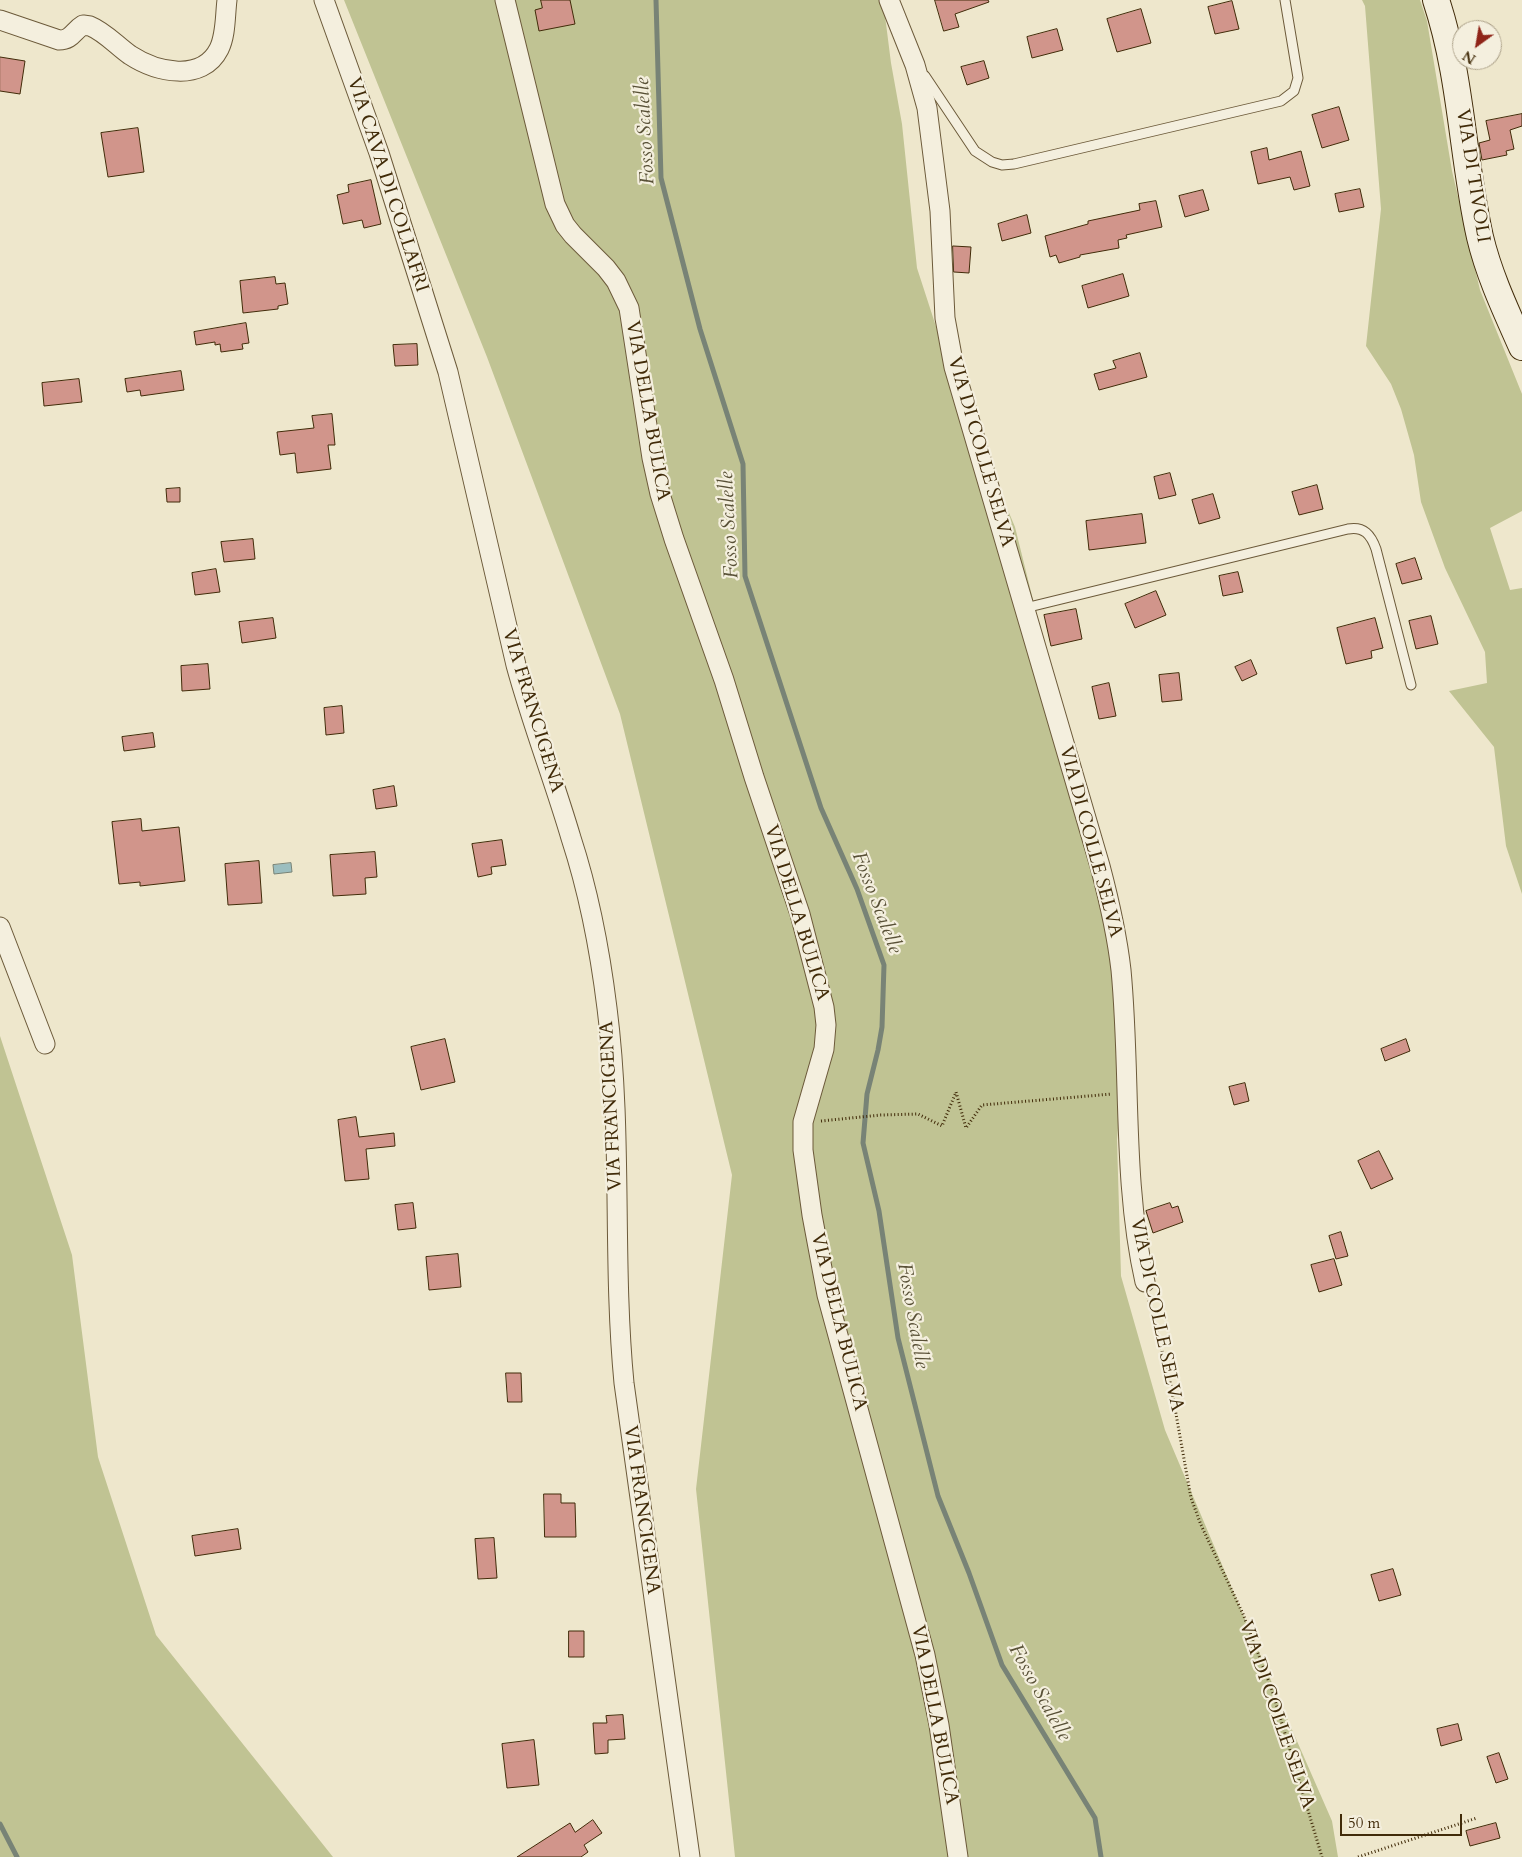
<!DOCTYPE html>
<style>
body{margin:0}
#map{position:relative;width:1522px;height:1857px;overflow:hidden;background:#eee7cc;font-family:Cardo,serif}
canvas{display:block}
.north{position:absolute;left:1452px;top:20px;width:50px;height:50px;box-sizing:border-box;background:#f4efde;border:1px solid #aca189;border-radius:50%;rotate:212deg;font-size:14px;font-weight:700;line-height:20px;text-align:center;color:#412b09}
.north::after{content:'';display:block;margin:auto;width:18px;height:22px;background:#8f2418;clip-path:polygon(50% 0,100% 100%,50% 72%,0 100%)}
.scale{position:absolute;left:1340px;top:1814px;width:122px;height:22px;box-sizing:border-box;border:2px solid #412b09;border-top:0;padding-left:6px;font-size:15px;line-height:18px;white-space:nowrap;color:#412b09;-webkit-text-stroke:4px #f4efde;paint-order:stroke}
</style>
<div id="map">
<canvas width="1522" height="1857"></canvas>
<div class="north">N</div>
<div class="scale">50 m</div>
</div>
<script>
const ctx = document.querySelector('canvas').getContext('2d');
ctx.lineJoin = 'round';
function fill(path, color) {
  ctx.fillStyle = color;
  ctx.fill(path, 'evenodd');
}
function stroke(path, color, width, dash) {
  ctx.strokeStyle = color;
  ctx.lineWidth = width;
  ctx.lineCap = dash ? 'butt' : 'round';
  ctx.setLineDash(dash || []);
  ctx.stroke(path);
}
function drawText(font, color, halo, rows, align = 'center') {
  ctx.font = font + ' Cardo,serif';
  ctx.lineWidth = 4.5;
  ctx.setLineDash([]);
  ctx.textBaseline = 'middle';
  ctx.strokeStyle = halo;
  ctx.fillStyle = color;
  for (const [text, x, y, turn = 0] of rows) {
    ctx.save();
    ctx.translate(x, y);
    ctx.rotate((+turn || 0) * Math.PI / 180);
    ctx.textAlign = isNaN(turn) ? turn : align;
    if (halo) ctx.strokeText(text, 0, 0);
    ctx.fillText(text, 0, 0);
    ctx.restore();
  }
}
const green = new Path2D(`
 M344,0H883L891,63L902,124L917,268L954,382L1015,527L1063,721L1126,1033L1117,1140L1121,1276L1165,1430L1286,1716L1332,1821L1338,1857H735L696,1489L732,1175L620,714L487,357Z
 M1362,0H1420L1427,21L1452,171L1480,290L1522,394V511L1490,528L1510,590L1522,588V894L1506,846L1494,747L1449,691L1487,683L1485,652L1445,568L1421,502L1414,455L1401,409L1391,384L1366,346L1381,209L1365,6Z
 M0,1036L72,1255L98,1457L156,1635L333,1857H0Z`);
const water = new Path2D(`
 M291,863L292,872L274,874L273,865Z`);
const stream = new Path2D(`
 M656,0L661,178L700,329L743,464L745,576L821,808L857,889L884,965L882,1027L878,1050L867,1094L863,1143L879,1211L898,1338L938,1496L969,1573L1002,1665L1095,1818L1101,1857
 M0,1824L17,1857`);
const building = new Path2D(`
 M541,0H570L575,24L539,31L535,10L542,8Z
 M935,0H988L989,2L955,14L959,27L944,31Z
 M1232,1L1239,29L1215,34L1208,7Z
 M1141,9L1151,43L1117,52L1107,19Z
 M1057,29L1063,50L1032,58L1027,37Z
 M0,57L25,61L20,94L0,91Z
 M984,61L989,78L967,85L961,67Z
 M1339,107L1349,140L1322,148L1312,115Z
 M1522,114V126L1510,130L1514,149L1506,151L1507,155L1482,160L1479,143L1490,140L1486,121Z
 M138,128L144,172L108,177L101,133Z
 M1267,148L1269,160L1301,151L1310,186L1294,190L1290,177L1258,184L1251,152Z
 M371,180L381,224L364,228L362,220L343,224L337,195L349,192L348,185Z
 M1360,189L1364,207L1339,212L1335,194Z
 M1203,190L1209,210L1185,217L1179,196Z
 M1156,201L1162,227L1126,235L1127,238L1118,240L1119,248L1080,255V257L1059,263L1056,255L1050,257L1045,236L1088,224V221L1140,210L1139,204Z
 M1027,215L1031,233L1002,241L998,224Z
 M953,246L971,247L969,273L954,272Z
 M1123,274L1129,296L1088,308L1082,286Z
 M275,277L276,284L285,283L288,304L278,306V309L243,313L240,281Z
 M246,323L249,343L242,344L243,349L221,352L220,344L215,345V342L196,345L194,332Z
 M417,344L418,365L395,366L393,345Z
 M1140,353L1147,377L1099,390L1094,374L1116,368L1113,361Z
 M181,371L184,390L141,396L140,390L127,392L125,379Z
 M79,379L82,402L44,406L42,383Z
 M332,414L335,445H328L331,469L297,473L295,453L280,455L277,432L314,428L312,416Z
 M1170,473L1176,495L1159,499L1154,477Z
 M1317,485L1323,509L1299,515L1292,492Z
 M180,488V502H167L166,489Z
 M1213,494L1220,518L1199,524L1192,500Z
 M1142,514L1146,543L1089,550L1086,521Z
 M253,539L255,559L224,562L221,542Z
 M1415,558L1422,579L1402,584L1396,564Z
 M216,569L220,592L195,595L192,573Z
 M1238,572L1243,592L1223,596L1219,576Z
 M1156,591L1166,615L1135,628L1125,604Z
 M1076,609L1082,639L1051,646L1044,615Z
 M1431,616L1438,644L1416,649L1409,621Z
 M273,618L276,638L242,643L239,622Z
 M1375,618L1383,648L1371,651L1372,658L1346,664L1337,628Z
 M1251,660L1257,674L1242,681L1235,667Z
 M208,664L210,689L182,691L181,666Z
 M1179,673L1182,700L1162,702L1159,675Z
 M1109,683L1116,716L1099,719L1092,687Z
 M342,706L344,733L326,735L324,708Z
 M153,733L155,747L124,751L122,737Z
 M394,786L397,806L376,809L373,790Z
 M141,819L142,831L179,827L185,881L140,886V882L119,884L112,822Z
 M502,840L506,865L491,867L492,874L478,877L472,844Z
 M375,852L377,877L365,878L366,894L333,896L330,855Z
 M259,861L262,903L228,905L225,864Z
 M445,1039L455,1082L421,1090L411,1047Z
 M1406,1039L1410,1051L1385,1061L1381,1049Z
 M1245,1083L1249,1101L1234,1105L1229,1087Z
 M356,1117L359,1137L394,1133L395,1146L366,1149L369,1179L345,1181L338,1120Z
 M1379,1151L1393,1179L1371,1189L1358,1161Z
 M413,1203L416,1228L398,1230L395,1205Z
 M1170,1203L1172,1208L1178,1206L1183,1222L1153,1233L1146,1211Z
 M1341,1232L1348,1256L1336,1259L1329,1236Z
 M458,1254L461,1287L429,1290L426,1257Z
 M1334,1259L1342,1285L1319,1292L1311,1265Z
 M506,1373H521L522,1402H508Z
 M544,1494H561V1503H575L576,1537H545Z
 M238,1529L241,1549L195,1556L192,1536Z
 M494,1538L497,1578L478,1579L475,1539Z
 M1393,1569L1401,1595L1379,1601L1371,1575Z
 M569,1631H584V1657H569Z
 M623,1715L625,1739L608,1740V1753L595,1754L593,1723H607L606,1716Z
 M1458,1724L1462,1740L1441,1746L1437,1729Z
 M534,1740L539,1785L507,1788L502,1744Z
 M1499,1753L1508,1779L1496,1783L1487,1757Z
 M593,1820L602,1833L584,1845L588,1852L581,1857H517L570,1823L575,1832Z
 M1496,1823L1500,1838L1470,1846L1466,1831Z`);
const path = new Path2D(`
 M821,1121L881,1115L918,1114L942,1126L956,1092L966,1128L982,1105L1112,1094
 M1148,1297L1171,1386L1191,1498L1201,1525L1243,1614L1272,1690L1322,1857
 M1358,1857L1477,1818`);
const lane = new Path2D(`
 M925,76L975,151L992,162L1002,165L1014,164L1281,101L1294,91L1298,78L1285,0
 M1025,608L1348,529C1364,526 1371,535 1376,549L1411,685`);
const street = new Path2D(`
 M324,0L379,153L448,372L516,665C532,724 554,780 571,838C589,893 600,951 607,1008C623,1132 612,1259 624,1383L690,1857
 M505,0L555,204L565,225L573,235L606,268L616,281L629,308L652,458L660,494L674,539L724,680L754,777L800,914L824,1007L826,1025L824,1049L803,1122V1150L812,1215L827,1295L925,1655L939,1725L958,1857
 M889,0L915,65L927,108L940,211L945,318L954,367L1100,866C1109,900 1117,935 1121,970C1131,1074 1122,1180 1145,1282
 M0,20L59,40C72,40 73,31 83,25L90,26C105,32 117,46 130,55C156,72 202,83 219,49C226,35 225,16 227,0
 M0,927L45,1044`);
const secondary = new Path2D(`
 M1436,0C1462,78 1462,158 1480,237C1489,275 1506,311 1522,347`);
const streetNames = [
 ["VIA DI TIVOLI",1472,176,81],
 ["VIA CAVA DI COLLAFRI",387,185,72],
 ["VIA DELLA BULICA",647,411,80],
 ["VIA DI COLLE SELVA",980,452,74],
 ["VIA FRANCIGENA",532,711,73],
 ["VIA DI COLLE SELVA",1090,842,75],
 ["VIA DELLA BULICA",796,913,73],
 ["VIA FRANCIGENA",612,1106,-93],
 ["VIA DI COLLE SELVA",1156,1315,78],
 ["VIA DELLA BULICA",838,1322,76],
 ["VIA FRANCIGENA",641,1510,82],
 ["VIA DELLA BULICA",934,1715,79],
 ["VIA DI COLLE SELVA",1276,1715,71]
];
const waterNames = [
 ["Fosso Scalelle",646,131,-93],
 ["Fosso Scalelle",730,525,-93],
 ["Fosso Scalelle",876,903,69],
 ["Fosso Scalelle",912,1316,80],
 ["Fosso Scalelle",1039,1693,61]
];
fill(green, '#c0c393');
fill(water, '#9cbebf');
stroke(water, '#788376', 1);
stroke(stream, '#788376', 5);
fill(building, '#d1958b');
stroke(building, '#412b09', 1);
stroke(lane, '#6c5a3a', 11);
stroke(street, '#6c5a3a', 21);
stroke(secondary, '#412b09', 28);
stroke(path, '#412b09', 3, [1, 2.5]);
stroke(lane, '#f4efde', 9);
stroke(street, '#f4efde', 19);
stroke(secondary, '#f4efde', 26);
drawText('19px', '#412b09', '#f4efde', streetNames);
drawText('italic 20px', '#585036', '#f4efde', waterNames);
</script>
